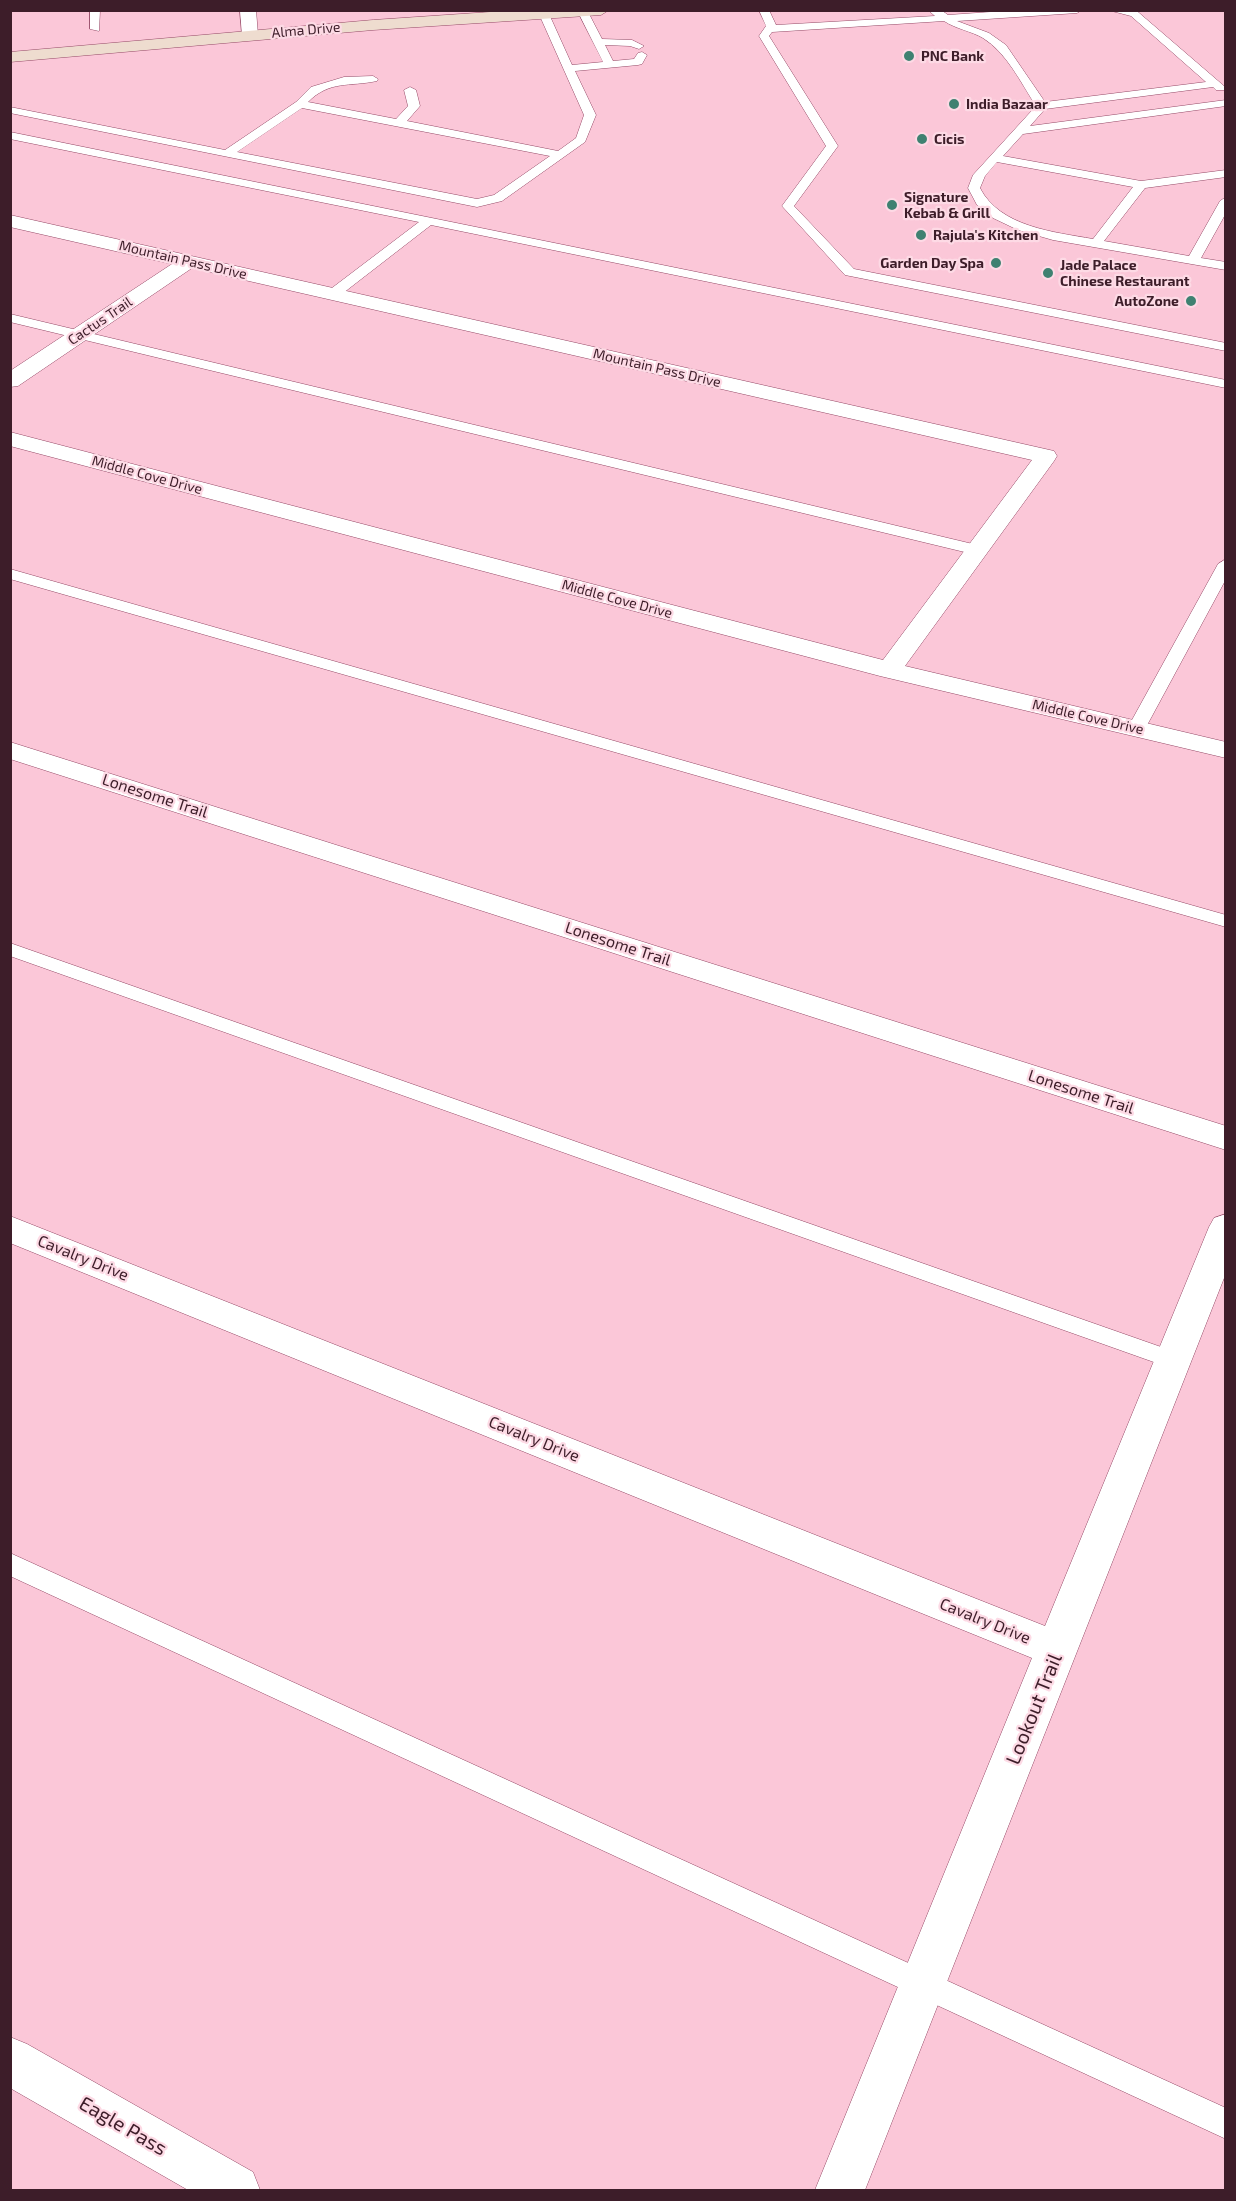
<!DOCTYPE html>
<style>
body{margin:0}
#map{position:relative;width:1236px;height:2201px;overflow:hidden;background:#fbc7d8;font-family:"Exo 2",sans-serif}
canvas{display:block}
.frame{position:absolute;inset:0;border:12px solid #3d1d29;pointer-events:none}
</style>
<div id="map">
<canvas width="1236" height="2201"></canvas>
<div class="frame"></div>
</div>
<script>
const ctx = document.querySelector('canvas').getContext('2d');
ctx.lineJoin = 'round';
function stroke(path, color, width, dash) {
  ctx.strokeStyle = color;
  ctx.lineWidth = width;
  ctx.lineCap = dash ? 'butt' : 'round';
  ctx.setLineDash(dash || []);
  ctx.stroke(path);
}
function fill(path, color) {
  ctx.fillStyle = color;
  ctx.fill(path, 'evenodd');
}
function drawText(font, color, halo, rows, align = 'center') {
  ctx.font = font + ' "Exo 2",sans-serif';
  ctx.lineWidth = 4.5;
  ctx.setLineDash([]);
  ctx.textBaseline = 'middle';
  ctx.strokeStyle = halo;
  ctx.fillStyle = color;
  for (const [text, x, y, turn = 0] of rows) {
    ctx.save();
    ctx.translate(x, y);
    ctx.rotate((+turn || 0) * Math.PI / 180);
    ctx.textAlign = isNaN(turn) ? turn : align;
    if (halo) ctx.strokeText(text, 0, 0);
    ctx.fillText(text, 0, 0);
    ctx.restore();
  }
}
const service = new Path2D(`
 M90,10H100L99,31L90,29Z
 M577,10H587L602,39L632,40L644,46L639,49L630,46L605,45L613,61L634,59L638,53L642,52L647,55L642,64L638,65L575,71L596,115L585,142L502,201L477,207L10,113V107L225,150L296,102L311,87L344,77L373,76L378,79L377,81C349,87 330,80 308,102L396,119L408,106L404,90L410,87L416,90L420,106L407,121L558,151L576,138L584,115L539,14L544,11L549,14L572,65L603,62ZM302,108L550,156L494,195L477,199L237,152Z
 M759,10H769L776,25L935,16L928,10H941L948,15L1019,10H1082L1077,13L957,21L989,33L1006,45L1045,102L1206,82L1131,16L1108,10L1138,12L1224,86V90H1216L1213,87L1045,109L1030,126L1226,100V106L1023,134L1003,156L1141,181L1226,170V177L1145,188L1104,241L1189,256L1220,201L1226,197V213L1201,258L1226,262V270L1053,240L1018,230L993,218L977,205L968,188L973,175L1036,106C1021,83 1007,53 983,38C971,31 956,29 944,21L772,32L769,36L838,146L794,206L854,269L1226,343V351L845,275L782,206L826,146L759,36L766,26ZM997,162L1133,187L1093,239C1054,232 1000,227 980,188L985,176Z
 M10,132L1226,380V388L431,225L338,297L333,298L326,294L328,291L419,222L10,139Z
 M10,314L977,545L985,550L977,555L10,322Z
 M1226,559V579L1145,729L1142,733H1130L1127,729L1218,564Z
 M10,569L1226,915V927L10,579Z
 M10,943L1181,1354L1185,1360L1181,1366L1173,1369L1165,1366L10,956Z
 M10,1553L1226,2108V2139L10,1576Z`);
const minor = new Path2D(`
 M240,10H256L258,35L256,38H244L242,35Z
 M10,215L1054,451L1057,456L1054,461L905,666L1226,742V758L880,676L10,446V432L883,660L1032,460L192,268L18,386L10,387V371L172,264L10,227Z
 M10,742L1226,1126V1150L10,759Z
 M1226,1214V1273L865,2190H815L1032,1658L10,1243V1216L1045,1626L1209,1227L1214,1218Z
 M10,2037L27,2044L253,2172L260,2190H188L10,2088Z`);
const secondary = new Path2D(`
 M520,10H609L601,15L373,30L10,62V52L373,20Z`);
const markers = [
 [909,56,6,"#3f8171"],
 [954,104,6,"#3f8171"],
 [922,139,6,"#3f8171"],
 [892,205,6,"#3f8171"],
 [921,235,6,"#3f8171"],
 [996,263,6,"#3f8171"],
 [1048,273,6,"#3f8171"],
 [1191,301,6,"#3f8171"]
];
const farStreetnames = [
 ["Alma Drive",306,30,-5],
 ["Mountain Pass Drive",183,260,13],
 ["Cactus Trail",100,321,-34],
 ["Mountain Pass Drive",657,368,13],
 ["Middle Cove Drive",147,475,15],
 ["Middle Cove Drive",617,599,15],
 ["Middle Cove Drive",1088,717,13]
];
const farPoinames = [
 ["PNC Bank",921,56],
 ["India Bazaar",966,104],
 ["Cicis",934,139],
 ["Signature",904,197],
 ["Kebab & Grill",904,213],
 ["Rajula's Kitchen",933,235],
 ["Garden Day Spa",984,263,"right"],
 ["Jade Palace",1060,265],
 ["Chinese Restaurant",1060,281],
 ["AutoZone",1179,301,"right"]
];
const streetNames = [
 ["Lonesome Trail",155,796,18],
 ["Lonesome Trail",618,944,18],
 ["Lonesome Trail",1081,1092,18],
 ["Cavalry Drive",83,1258,22],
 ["Cavalry Drive",534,1439,22],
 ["Cavalry Drive",985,1621,22]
];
const nearStreetnames = [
 ["Lookout Trail",1034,1709,-68],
 ["Eagle Pass",123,2126,30]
];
stroke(service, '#944966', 1);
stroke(minor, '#944966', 1);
stroke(secondary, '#944966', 1);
fill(service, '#fff');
fill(minor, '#fff');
fill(secondary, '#eedccf');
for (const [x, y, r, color] of markers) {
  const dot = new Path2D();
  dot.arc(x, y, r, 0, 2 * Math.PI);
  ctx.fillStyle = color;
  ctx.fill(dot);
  stroke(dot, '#fddae5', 2);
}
drawText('14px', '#3d1d29', '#fddae5', farStreetnames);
drawText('bold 14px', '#3d1d29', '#fddae5', farPoinames, 'left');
drawText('16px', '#3d1d29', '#fddae5', streetNames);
drawText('20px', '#3d1d29', '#fddae5', nearStreetnames);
</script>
